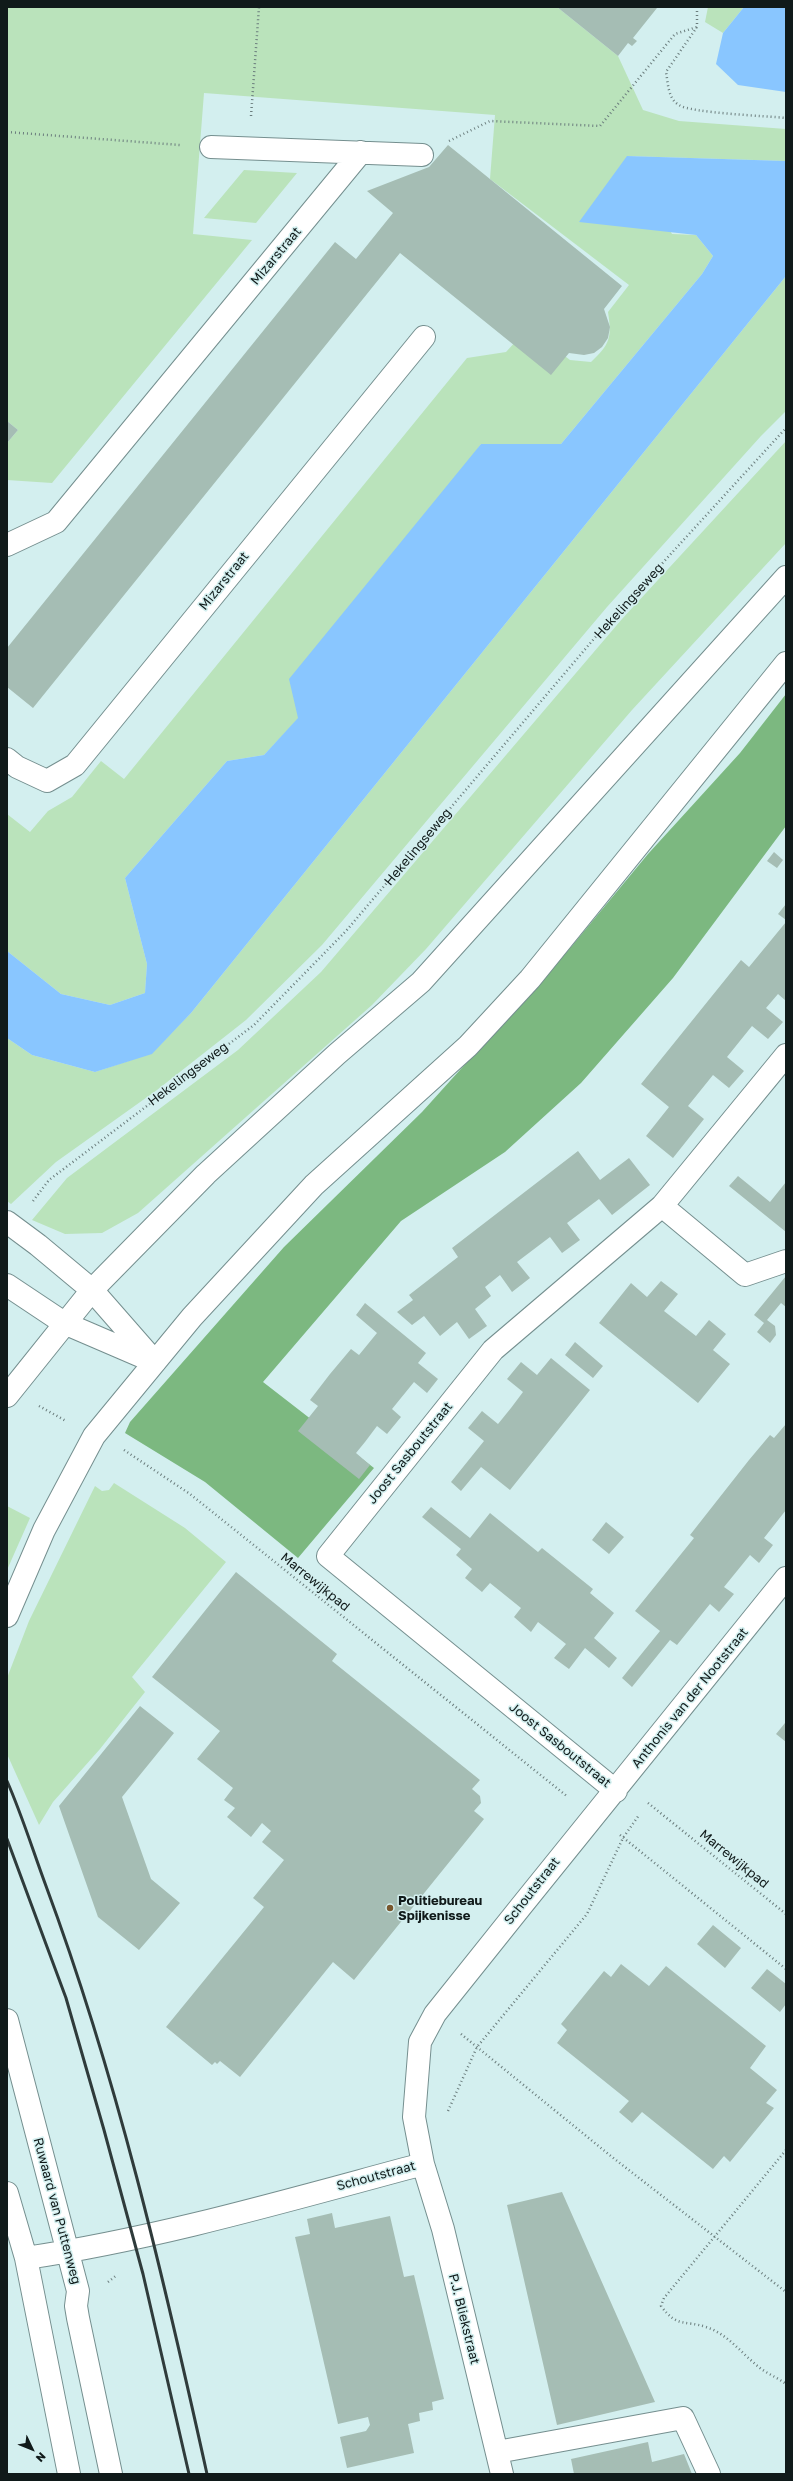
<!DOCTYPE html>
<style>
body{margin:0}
#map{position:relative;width:793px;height:2481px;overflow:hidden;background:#d3efef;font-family:"Golos Text",sans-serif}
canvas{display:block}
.frame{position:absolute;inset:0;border:8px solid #101a1a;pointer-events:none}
.north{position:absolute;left:12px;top:2429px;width:40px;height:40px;-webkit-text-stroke:3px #d3efef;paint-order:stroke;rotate:133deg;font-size:11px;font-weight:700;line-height:16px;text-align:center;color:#101a1a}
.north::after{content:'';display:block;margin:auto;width:14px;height:18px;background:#101a1a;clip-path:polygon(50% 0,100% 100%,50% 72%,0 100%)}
</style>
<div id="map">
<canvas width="793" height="2481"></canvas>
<div class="frame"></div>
<div class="north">N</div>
</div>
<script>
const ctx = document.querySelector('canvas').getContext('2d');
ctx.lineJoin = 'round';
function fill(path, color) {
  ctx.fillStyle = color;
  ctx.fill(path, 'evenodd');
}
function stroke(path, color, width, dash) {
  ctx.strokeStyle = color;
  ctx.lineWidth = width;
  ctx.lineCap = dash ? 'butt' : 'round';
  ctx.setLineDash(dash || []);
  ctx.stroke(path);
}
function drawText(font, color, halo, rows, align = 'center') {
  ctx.font = font + ' "Golos Text",sans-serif';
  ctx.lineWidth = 3;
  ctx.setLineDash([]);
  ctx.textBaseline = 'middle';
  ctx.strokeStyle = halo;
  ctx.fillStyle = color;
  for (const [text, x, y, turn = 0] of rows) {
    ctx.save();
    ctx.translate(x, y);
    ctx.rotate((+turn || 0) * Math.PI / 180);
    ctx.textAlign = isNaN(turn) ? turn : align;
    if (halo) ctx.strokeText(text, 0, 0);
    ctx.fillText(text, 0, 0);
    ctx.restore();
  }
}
const green = new Path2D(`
 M7,7H557L618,56L643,110L679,121L786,129V161L627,156L672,234L696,235L713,256L702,274L561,444H481L299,718L264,755L227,761L125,878L147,964L145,993L110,1005L61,994L7,951V814L30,832L48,811L72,797L101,761L124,779L467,358L506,352L528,328L570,360L591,362C610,344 612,338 608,312L629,285L490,179L495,115L204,93L193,234L252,240L52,483L7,480V443L18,430L7,421Z
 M708,7H744L723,33L705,22Z
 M244,170L297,173L256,223L204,218Z
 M786,276V411L761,436L607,607L322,945L246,1020L157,1090L56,1162L11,1204L7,1201V1038L32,1055L95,1072L152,1053L191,1013Z
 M786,441V543L632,710L426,949L372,1005L138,1213L102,1233L65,1234L32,1220L67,1178L238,1050L321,972L622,619Z
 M114,1483L185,1528L226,1562L132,1677L145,1692L100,1749L53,1802L39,1825L7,1754V1678L29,1621L95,1486L102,1491L109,1490Z
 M7,1506L30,1518L7,1570Z`);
const forest = new Path2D(`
 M786,694V826L673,978L581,1083L505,1152L401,1221L263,1382L374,1468L298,1558L205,1482L125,1433L130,1422L284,1247L422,1112L571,947L648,854L740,753Z`);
const water = new Path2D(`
 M744,7H786V92L738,85L716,64L723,33Z
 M627,156L786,161V276L191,1013L152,1054L95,1072L32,1055L7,1038V951L61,994L110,1005L145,993L147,964L125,878L227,761L264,755L298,718L289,679L481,444H561L702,274L713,256L696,235L579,222Z`);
const building = new Path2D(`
 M557,7H656L657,8L633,38L637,41L632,46L628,43L618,56Z
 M448,145L622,286L604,309L610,327L608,338L602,347L594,353L584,355L569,353L551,375L400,253L33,708L7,687V648L335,242L356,259L393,213L367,191L429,167Z
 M7,421L18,430L7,443Z
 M774,852L783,860L777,868L767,861Z
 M786,904V920L778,914Z
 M786,922V1001L778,994L766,1008L783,1022L768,1039L752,1026L727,1057L744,1071L729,1088L713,1075L688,1106L704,1119L673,1158L646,1136L669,1107L641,1084L741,960L749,967Z
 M578,1151L600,1180L629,1158L650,1185L612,1215L599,1199L567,1223L580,1240L562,1253L550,1237L517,1262L530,1278L512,1292L500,1275L485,1287L491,1296L475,1309L487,1326L469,1339L457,1322L440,1336L424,1316L412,1325L397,1312L413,1300L409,1295L458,1257L452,1248Z
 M738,1176L770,1202L786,1182V1232L729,1186Z
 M786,1276V1307L781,1303L767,1320L775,1326L776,1335L770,1343L757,1332L764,1323L754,1315Z
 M661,1281L678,1294L664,1311L696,1336L709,1320L726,1334L713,1350L730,1364L698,1403L599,1323L631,1283L647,1297Z
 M365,1303L426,1353L418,1363L438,1379L427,1393L414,1382L392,1409L401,1417L387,1434L377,1426L365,1442L356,1453L370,1465L359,1479L298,1431L318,1406L310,1400L330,1374L351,1349L359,1355L377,1333L356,1315Z
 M575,1342L603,1366L593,1378L565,1355Z
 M551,1358L590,1390L510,1490L481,1467L461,1491L451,1482L484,1441L468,1428L482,1411L498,1424L511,1408L523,1392L507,1379L521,1362L537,1375Z
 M786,1424V1510L764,1538L773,1545L759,1563L750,1555L724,1587L734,1594L719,1612L710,1604L677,1645L670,1640L632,1687L622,1678L660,1631L635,1611L694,1538L690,1535L749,1460L770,1435L774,1438Z
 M431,1507L470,1538L490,1513L538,1552L542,1548L593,1589L590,1593L614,1613L594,1638L617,1658L609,1668L585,1648L569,1669L554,1658L566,1644L538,1622L531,1632L514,1617L521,1608L490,1583L482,1592L465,1578L472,1569L456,1555L461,1549L422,1517Z
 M606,1522L624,1537L609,1554L592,1540Z
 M236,1572L337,1654L332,1661L480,1780L472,1789L480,1796L481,1803L474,1811L484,1819L354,1980L333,1962L240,2077L220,2061L217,2064L215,2062L212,2065L166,2027L264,1907L253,1898L284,1860L262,1842L271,1831L262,1823L251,1837L227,1817L235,1808L224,1800L233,1788L197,1759L220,1731L152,1677Z
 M140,1706L174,1733L122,1797L151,1879L180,1903L139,1950L98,1917L59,1806Z
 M785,1723L786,1724V1742L776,1734Z
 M713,1925L741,1948L725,1968L697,1944Z
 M621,1964L649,1986L666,1966L766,2046L750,2068L777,2090L766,2103L774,2108L730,2162L724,2156L713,2169L642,2112L632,2123L619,2112L629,2101L557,2043L567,2030L561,2024L604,1971L611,1977Z
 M767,1969L786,1984V2004L780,2012L751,1988Z
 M562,2192L655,2402L557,2425L507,2205Z
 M332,2213L335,2228L390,2216L404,2277L414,2275L444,2399L432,2402L433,2410L419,2413L420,2421L408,2424L414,2453L347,2468L340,2437L366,2431L370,2425L368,2417L338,2424L295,2237L310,2234L307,2219Z
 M648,2442L652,2462L684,2454L692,2474H574L571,2459Z`);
const path = new Path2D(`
 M697,7V27L666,72C668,83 668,99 679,105C690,113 768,116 786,118
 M251,116L259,7
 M7,132L180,145
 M449,141L490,121L600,126L675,34L697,27
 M33,1201L49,1180L254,1025L346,931L604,627L786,428
 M39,1406L66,1421
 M124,1450L190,1494L568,1797
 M648,1803L786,1914
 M620,1835L786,1969
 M461,2034L612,2157L786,2292
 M448,2111L477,2047L587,1914L623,1838L639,1815
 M786,2150L664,2298L661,2306C677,2328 685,2320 706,2327C728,2334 742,2354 760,2368C768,2374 778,2378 786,2384
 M108,2282L117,2275`);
const minor = new Path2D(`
 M211,147L422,155
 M7,545L56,522L361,152
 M7,759L17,767L47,781L75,765L424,337
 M662,1206L786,1055
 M7,1222L38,1245L92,1290L155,1362
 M7,1285L64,1323L150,1360
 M7,1396L92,1290L206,1174L337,1054L421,982L786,577
 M7,1616L44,1530L94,1436L192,1317L314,1185L468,1046L530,979L786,663
 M616,1791L328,1556L493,1350L662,1206L745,1275L786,1261
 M7,2020L78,2291L76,2306L78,2318L111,2474
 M423,2164L443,2229L502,2474
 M7,2193L26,2258L69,2474
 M26,2258C160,2238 292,2199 423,2164L414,2117L420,2042L435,2014C551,1868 669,1724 786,1578
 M497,2452L683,2418L709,2474`);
const rail = new Path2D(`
 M7,1781C22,1815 33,1851 46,1886C117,2077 163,2275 207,2474
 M7,1839L66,1998L104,2130L143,2274L189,2474`);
const markers = [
 [390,1908,4,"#79572e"]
];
const streetNames = [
 ["Mizarstraat",276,256,-50],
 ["Mizarstraat",224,581,-51],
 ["Hekelingseweg",629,601,-48],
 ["Hekelingseweg",418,847,-50],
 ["Hekelingseweg",188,1074,-37],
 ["Joost Sasboutstraat",410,1453,-51],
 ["Marrewijkpad",315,1582,39],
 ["Anthonis van der Nootstraat",690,1698,-51],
 ["Joost Sasboutstraat",560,1745,39],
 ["Marrewijkpad",734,1859,39],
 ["Schoutstraat",532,1891,-52],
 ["Schoutstraat",376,2176,-15],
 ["Ruwaard van Puttenweg",57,2211,75],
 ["P.J. Bliekstraat",464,2319,76]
];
const poiNames = [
 ["Politiebureau",398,1901],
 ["Spijkenisse",398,1916]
];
fill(green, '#bae3bb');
fill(forest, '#7cb880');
fill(water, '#89c6ff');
fill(building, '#a5bdb4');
stroke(minor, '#758f8f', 24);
stroke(path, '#6b7d7d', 2.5, [1, 3]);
stroke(minor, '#fff', 22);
stroke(rail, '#2f3b3b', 3);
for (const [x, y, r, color] of markers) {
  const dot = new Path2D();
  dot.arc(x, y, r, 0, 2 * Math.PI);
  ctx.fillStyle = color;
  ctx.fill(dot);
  stroke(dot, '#d3efef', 1.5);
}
drawText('13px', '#101a1a', '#d3efef', streetNames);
drawText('bold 13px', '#101a1a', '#d3efef', poiNames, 'left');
</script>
